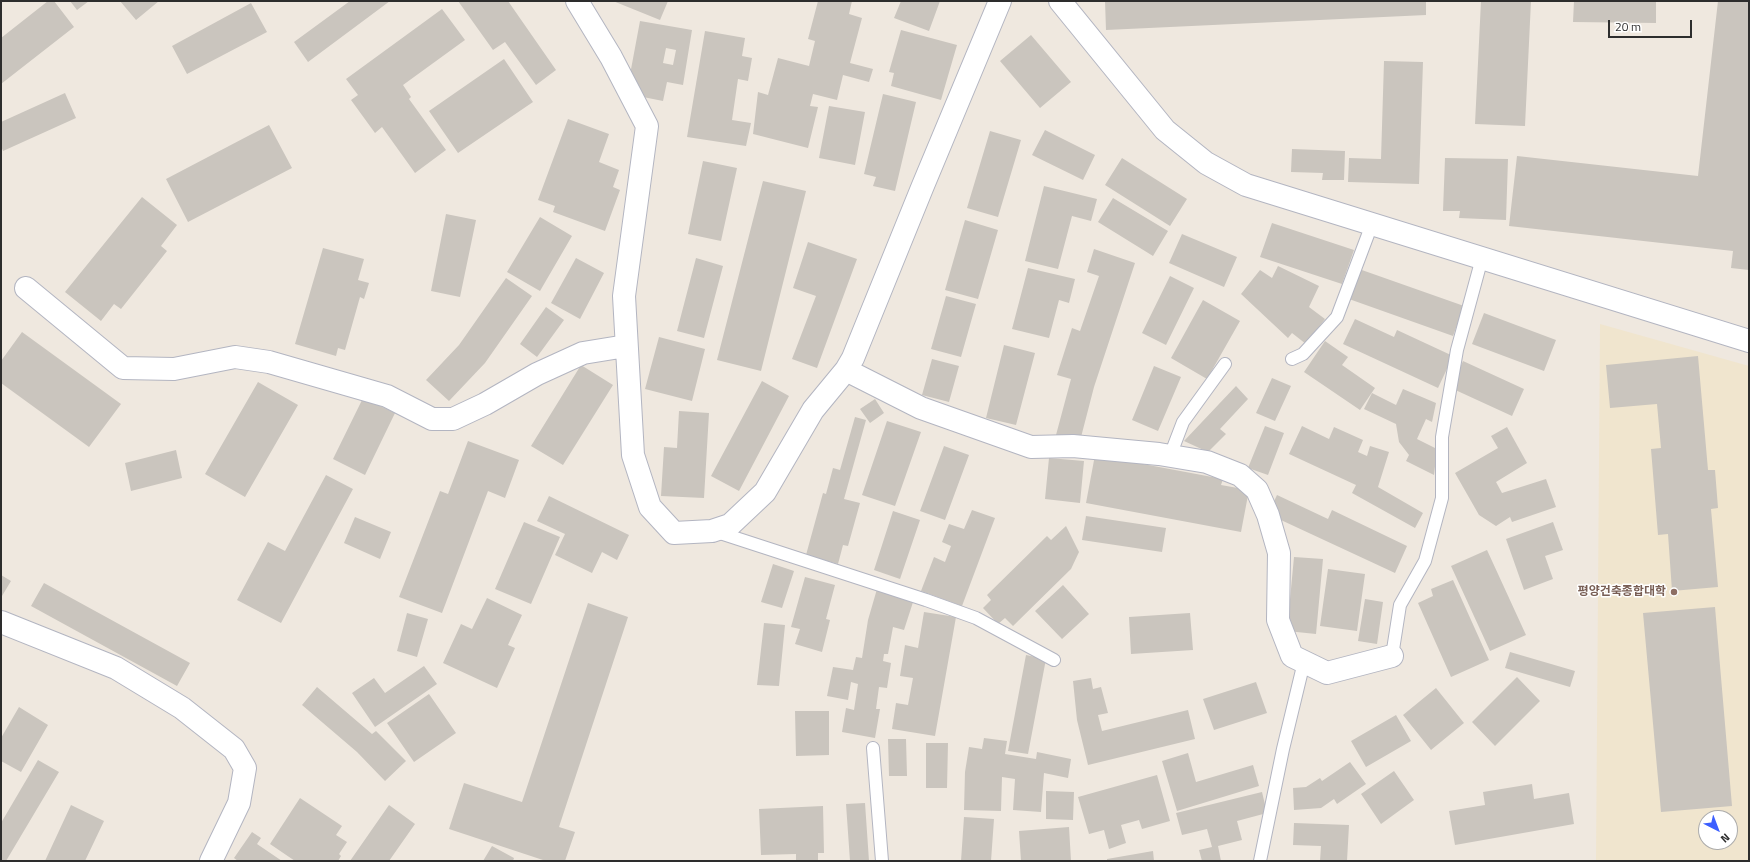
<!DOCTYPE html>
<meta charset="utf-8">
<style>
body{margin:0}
#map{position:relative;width:1750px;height:862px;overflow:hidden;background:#efe8df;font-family:"Titillium Web",sans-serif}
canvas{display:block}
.frame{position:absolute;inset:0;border:2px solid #2d2d2d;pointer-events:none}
.north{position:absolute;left:1698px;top:810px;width:40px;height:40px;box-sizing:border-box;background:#fff;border:1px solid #ababab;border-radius:50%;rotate:138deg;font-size:11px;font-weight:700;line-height:16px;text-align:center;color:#2d2d2d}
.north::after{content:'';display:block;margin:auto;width:14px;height:18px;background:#3c5fff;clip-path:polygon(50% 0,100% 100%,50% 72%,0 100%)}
.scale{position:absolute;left:1608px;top:20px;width:84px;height:18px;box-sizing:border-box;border:2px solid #2d2d2d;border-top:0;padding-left:5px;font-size:12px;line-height:14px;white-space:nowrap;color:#2d2d2d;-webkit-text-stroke:3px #fff;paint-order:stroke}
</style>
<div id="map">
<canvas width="1750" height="862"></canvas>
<div class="frame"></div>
<div class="north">N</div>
<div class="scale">20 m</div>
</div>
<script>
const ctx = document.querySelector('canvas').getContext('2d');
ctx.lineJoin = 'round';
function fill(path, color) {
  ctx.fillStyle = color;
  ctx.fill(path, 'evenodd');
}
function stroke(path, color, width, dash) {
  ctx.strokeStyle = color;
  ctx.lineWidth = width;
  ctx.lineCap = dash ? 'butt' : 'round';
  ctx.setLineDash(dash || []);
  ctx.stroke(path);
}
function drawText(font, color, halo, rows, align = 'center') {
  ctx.font = font + ' "Titillium Web","Noto Sans KR",sans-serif';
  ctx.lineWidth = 3;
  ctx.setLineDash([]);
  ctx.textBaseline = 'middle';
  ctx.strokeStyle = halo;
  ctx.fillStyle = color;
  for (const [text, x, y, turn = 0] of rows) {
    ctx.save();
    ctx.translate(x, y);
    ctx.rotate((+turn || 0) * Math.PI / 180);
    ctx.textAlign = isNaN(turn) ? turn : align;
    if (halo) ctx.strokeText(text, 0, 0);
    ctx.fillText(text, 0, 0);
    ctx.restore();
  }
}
const education = new Path2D(`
 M1600,324L1749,366V861H1596ZM1706,818H1730V842H1706Z`);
const building = new Path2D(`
 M48,1H54L74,27L1,84V38Z
 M70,1H89L77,10Z
 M120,1H159L136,20Z
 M350,1H390L308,62L294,42Z
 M458,1H508L556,70L536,85L505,42L493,50Z
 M613,1H668L660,20Z
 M818,1H852L849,14L862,18L850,63L873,69L869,82L843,75L837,100L813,94L810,106L818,107L808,148L753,134L758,92L768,95L778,58L809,66L815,41L808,39Z
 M901,1H940L929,31L894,18Z
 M1105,1H1426V15L1106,30Z
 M1481,1H1531L1525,126L1475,124Z
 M1574,1H1656V23L1573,22Z
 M1718,1H1749V270L1731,268L1733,251L1509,226L1517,156L1698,176Z
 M251,3L267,32L187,74L172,46Z
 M442,9L465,40L403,85L411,97L409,99L446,150L415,173L382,127L375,133L351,100L358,95L346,79Z
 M640,21L692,30L683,85L667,82L663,101L638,96L629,80ZM666,48L676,50L673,65L663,63Z
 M901,30L957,45L941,100L891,86L894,73L889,72Z
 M705,31L745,38L742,56L752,58L748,81L738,79L732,120L751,123L746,146L687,137Z
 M1031,35L1071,82L1040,108L1000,61Z
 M504,59L533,102L458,153L429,111Z
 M1384,61L1423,62L1419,184L1348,182L1349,158L1381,159Z
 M65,93L76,118L3,151L1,146V122Z
 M883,94L916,102L895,191L873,186L876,177L864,174Z
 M829,106L865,112L855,165L819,158Z
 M568,119L609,134L599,162L619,170L613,187L620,190L605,231L553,212L555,206L538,200Z
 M269,125L292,168L188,222L166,179Z
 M1045,130L1095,155L1083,180L1032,155Z
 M990,131L1021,140L998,217L967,208Z
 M1292,149L1345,151L1344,180H1322L1323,173L1291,172Z
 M1122,158L1187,199L1170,226L1105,185Z
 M1445,158L1508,159L1506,220L1459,218L1460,211H1443Z
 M703,161L737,168L721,241L688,234Z
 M763,181L806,191L761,371L717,360Z
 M1044,186L1097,199L1091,221L1072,216L1058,269L1025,261Z
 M142,197L177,225L161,246L167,251L121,309L114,304L101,321L65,292Z
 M1113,198L1168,231L1153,256L1098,222Z
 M446,214L476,220L460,297L431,291Z
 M540,217L572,236L540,291L507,272Z
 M965,220L998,230L978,299L945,290Z
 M1272,223L1354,250L1342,284L1260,257Z
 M1182,234L1237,257L1224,287L1169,263Z
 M808,242L857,259L817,368L792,359L816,296L793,288Z
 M323,248L364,259L358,280L369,283L364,299L360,297L345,350L338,348L336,356L295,344Z
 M1094,249L1135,263L1094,387L1080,441L1056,435L1071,379L1057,375L1072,328L1080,331L1099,276L1087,272Z
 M576,258L604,273L580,319L551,303Z
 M696,258L723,266L704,338L677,331Z
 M1278,266L1319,286L1309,307L1325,319L1306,344L1292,333L1288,338L1241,294L1260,270L1272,278Z
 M1028,268L1075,279L1069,303L1059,300L1049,338L1012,329Z
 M1359,269L1464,306L1453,336L1349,299Z
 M1170,276L1194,288L1166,345L1142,333Z
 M506,278L532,296L485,363L449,401L426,380L459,345Z
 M946,296L976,304L961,357L931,349Z
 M1203,300L1240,321L1207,379L1171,358Z
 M546,307L564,320L537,357L520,344Z
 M1484,313L1556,340L1544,371L1472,344Z
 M1355,319L1394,337L1397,330L1453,356L1438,388L1343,344Z
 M22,332L121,404L89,447L1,383V361Z
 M659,337L705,349L692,401L645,389Z
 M1325,341L1348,357L1342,365L1375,388L1360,410L1304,372Z
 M1004,345L1035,353L1016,425L986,418Z
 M1698,356L1708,470H1715L1718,508L1711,509L1718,587L1672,591L1668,534L1658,535L1651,449L1661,448L1657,404L1610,408L1606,365Z
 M932,359L959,366L949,402L922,395Z
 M1463,361L1524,389L1512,416L1451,388Z
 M581,365L613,385L563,465L531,446Z
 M1154,366L1181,377L1158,431L1132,420Z
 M1272,378L1291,386L1275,421L1256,413Z
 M762,381L789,396L739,491L711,476Z
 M258,382L298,405L245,497L205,474Z
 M1236,386L1248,399L1220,429L1226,434L1208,452L1184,441Z
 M1403,389L1436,403L1432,422L1426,419L1417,439L1437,449L1434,475L1406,461L1409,455L1399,442L1396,424L1364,409L1372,393L1396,405Z
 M363,398L395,413L365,475L333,459Z
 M875,399L884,413L870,423L860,409Z
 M679,411L709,413L704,498L661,496L664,447L677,448Z
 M855,417L866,420L844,499L860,503L848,546L843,545L838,564L806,555L823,493L826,494L833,468L840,470Z
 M887,421L921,432L895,506L862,495Z
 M1265,426L1284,433L1268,475L1248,468Z
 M1302,426L1329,439L1334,427L1363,440L1358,452L1367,456L1370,446L1389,452L1378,487L1423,513L1415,528L1352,493L1356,485L1289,454Z
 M1507,427L1527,463L1496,482L1502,493L1546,479L1556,507L1512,522L1510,517L1496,526L1479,515L1455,473L1498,448L1491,436Z
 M468,441L519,460L505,498L488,491L442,613L399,597L440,491L448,494Z
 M944,446L969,455L945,520L920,511Z
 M176,450L182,478L131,491L125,463Z
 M1095,455L1223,479L1221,485L1249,490L1241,532L1086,503Z
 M1049,458L1084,461L1080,503L1045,499Z
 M326,475L353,489L281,623L237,600L268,542L285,551Z
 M1277,495L1328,519L1332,510L1407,546L1395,573L1268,514Z
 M549,496L629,535L617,560L602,552L592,573L555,555L565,534L537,521Z
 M972,510L995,518L962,606L921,591L934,557L945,562L951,546L942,542L949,524L964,529Z
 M893,511L920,520L900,579L874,570Z
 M1086,516L1166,528L1162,552L1082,540Z
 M355,517L391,532L380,559L344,543Z
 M524,522L560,537L531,604L495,589Z
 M1553,522L1563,550L1545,556L1553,579L1524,590L1506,539Z
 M1066,526L1079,552L1071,569L1013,626L1005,618L998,624L983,608L991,600L987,595L1047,536L1051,540Z
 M1487,550L1526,635L1490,651L1451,566Z
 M1294,557L1323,559L1316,634L1287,631Z
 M773,564L794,571L782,608L761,602Z
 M1328,569L1365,574L1357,631L1320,626Z
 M1,575L11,581L2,596H1Z
 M805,577L835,585L826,619L830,620L822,652L795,644L800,629L791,627Z
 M1453,580L1489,660L1451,677L1418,603L1433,596L1431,589Z
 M44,583L190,663L177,686L31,606Z
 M1063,585L1089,614L1062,639L1035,611Z
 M877,589L914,599L904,630L893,627L888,654H884L883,661L891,663L887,688L879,687L876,709H880L875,738L842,732L846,708L854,710L858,684L851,682L848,700L827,696L833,667L853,670L856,657L862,658L868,620Z
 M487,598L522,615L508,645L515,648L497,688L443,663L461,624L472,629Z
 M1365,599L1383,602L1377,644L1358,641Z
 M588,603L628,617L559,827L575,832L565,861H546L449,829L464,783L522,802Z
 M1715,607L1732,806L1661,812L1643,613Z
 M924,612L956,617L935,736L892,729L896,703L908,705L913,678L900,676L905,645L918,648Z
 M407,613L428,619L417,657L397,651Z
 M1190,613L1193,650L1131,654L1129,617Z
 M764,623L785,625L779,686L757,685Z
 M1510,652L1575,671L1570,687L1505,668Z
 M1026,655L1046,659L1028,754L1008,751Z
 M424,666L437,684L375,727L352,693L374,678L385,693Z
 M1517,677L1540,701L1495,746L1472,722Z
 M1091,678L1093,689L1101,687L1108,713L1098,715L1102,731L1188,710L1195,739L1088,765L1077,720L1073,681Z
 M1256,682L1267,713L1214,730L1203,699Z
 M317,687L372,734L376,731L406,761L385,781L357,752L302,705Z
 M1436,688L1464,723L1431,750L1403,715Z
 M429,694L456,733L414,762L387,723Z
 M19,707L48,725L21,772L1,761V738Z
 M795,711H829V755L796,756Z
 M1396,715L1411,741L1366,767L1351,741Z
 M984,738L1007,741L1005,754L1036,759L1037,752L1071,759L1068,778L1044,773L1041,812L1013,810L1015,779L1002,777L1001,811L964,810L965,772L969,747L982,749Z
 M888,739H906L907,776H889Z
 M926,743H948L947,788H926Z
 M1188,753L1196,782L1253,765L1259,786L1177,811L1162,761Z
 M38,760L59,772L6,861H1V823Z
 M1350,762L1366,784L1337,804L1334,799L1321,808L1294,810L1293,788L1306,787L1320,778L1322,781Z
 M1394,771L1414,800L1381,824L1361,794Z
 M1157,775L1170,821L1142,829L1139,820L1121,825L1126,843L1109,849L1104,830L1089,834L1078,797Z
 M1532,784L1534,799L1569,793L1574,824L1455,845L1449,811L1485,805L1483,792Z
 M1046,791L1074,792L1073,820L1046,819Z
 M1262,792L1267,813L1237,821L1242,840L1218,846L1221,861H1202L1199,850L1212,847L1207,829L1182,835L1176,813Z
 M300,798L342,826L336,835L347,842L339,854L341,856L338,861H295L270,844Z
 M865,803L869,861H850L846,804Z
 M71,805L104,821L85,861H45Z
 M389,805L415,824L389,861H350Z
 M823,806L824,853H818V861H796V854L761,855L759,809Z
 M964,817L994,819L991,861H961Z
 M1294,823L1349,825L1347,861H1320L1321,846L1293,845Z
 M1069,827L1071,861H1021L1019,831Z
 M252,832L261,838L257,844L282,861H238L234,858Z
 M492,846L514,858L513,861H483Z
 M1153,851L1154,861H1107V859Z`);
const lane = new Path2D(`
 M1292,359L1303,354L1337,317L1372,224
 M1170,456L1183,422L1225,364
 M714,531L926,600L976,618L1054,660
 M1392,656L1400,605L1425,561L1442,498V437L1457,350L1482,258
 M873,748L882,861
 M1260,861L1283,749L1304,662`);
const street = new Path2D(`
 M577,1L611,57L647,126L624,296L633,455L650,507L674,533L712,531L730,525L765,492L813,410L846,370L853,358L922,188L1000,1
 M1060,1L1165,130L1206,163L1246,185L1749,341
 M26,288L123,368L174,369L235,357L269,362L387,396L432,419H453L485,404L537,374L583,353L626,346
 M846,370L921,408L1031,447L1073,446L1159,454L1207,462L1240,475L1257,490L1268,515L1279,553L1278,620L1292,656L1327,673L1392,656
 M1,622L116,668L182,708L234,749L245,768L239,803L211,861`);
const markers = [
 [1674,592,4,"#8d6e63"]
];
const educationNames = [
 ["평양건축종합대학",1666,592]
];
fill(education, '#f0e5ce');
fill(building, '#cac5be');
stroke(lane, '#b3b5c1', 14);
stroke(street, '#b3b5c1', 24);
stroke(lane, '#fff', 12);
stroke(street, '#fff', 22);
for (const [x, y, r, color] of markers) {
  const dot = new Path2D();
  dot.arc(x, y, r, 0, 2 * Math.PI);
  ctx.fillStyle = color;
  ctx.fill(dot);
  stroke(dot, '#fff', 1.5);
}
drawText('bold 12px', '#785e54', '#fff', educationNames, 'right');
</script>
